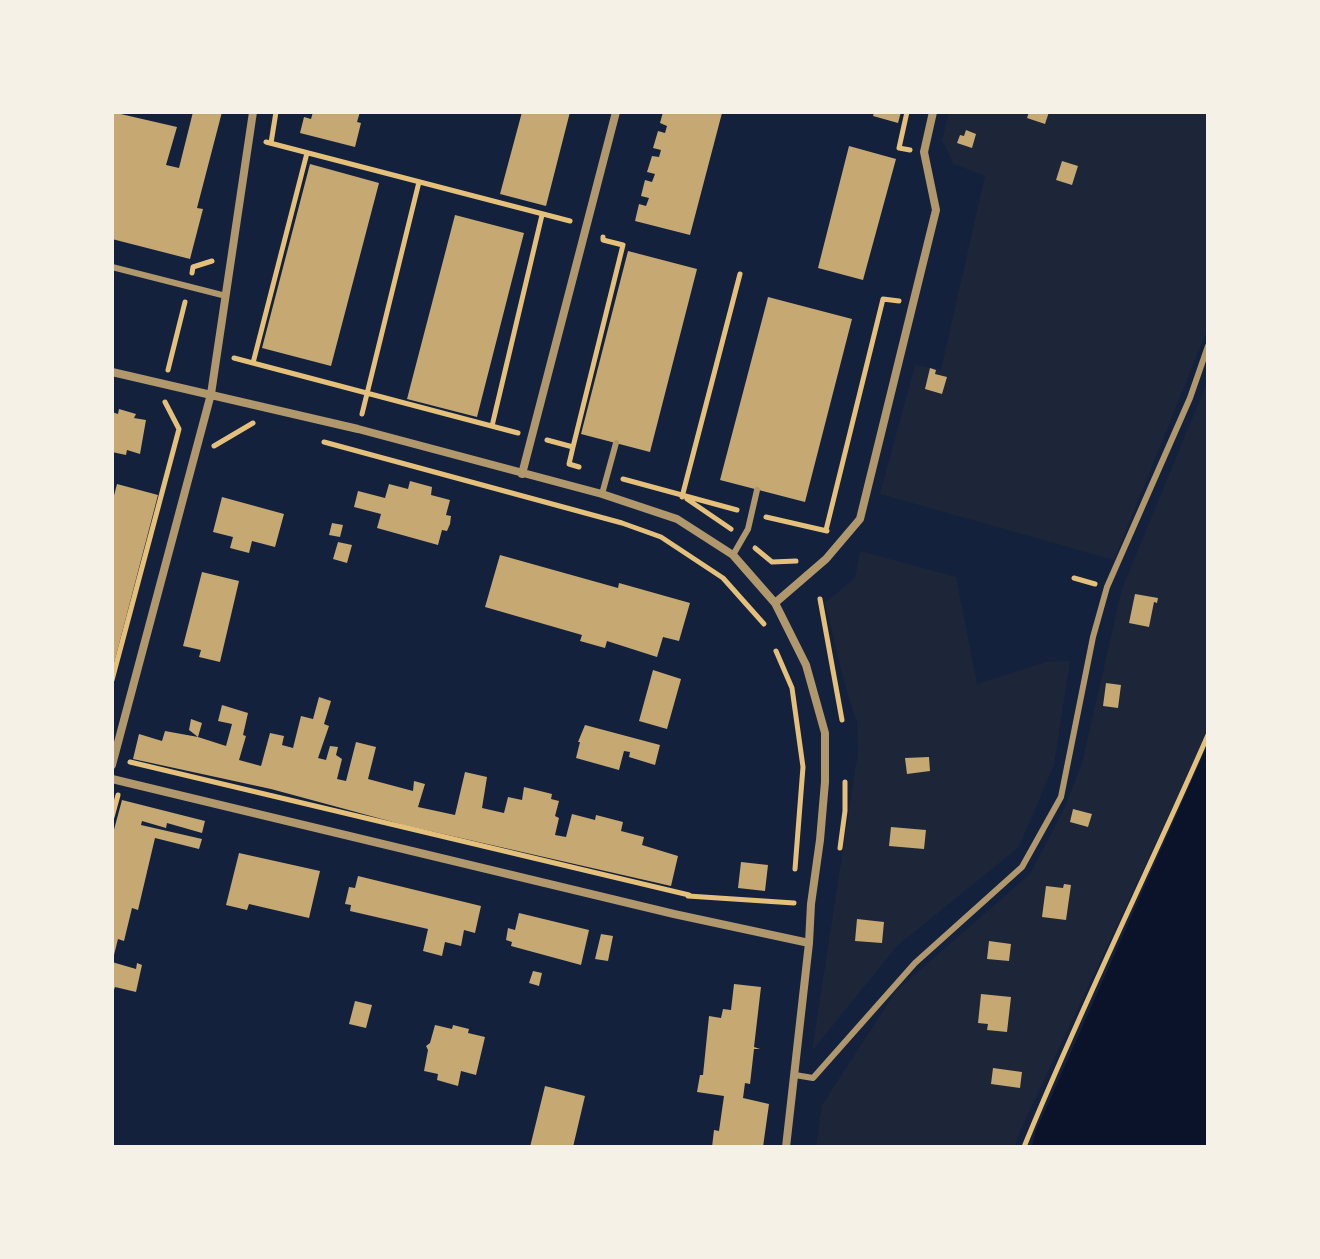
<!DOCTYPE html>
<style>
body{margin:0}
#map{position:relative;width:1320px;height:1259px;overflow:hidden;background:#14213d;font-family:"Fira Sans",sans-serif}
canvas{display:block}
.frame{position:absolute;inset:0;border:114px solid #f6f1e7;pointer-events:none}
</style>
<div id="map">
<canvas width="1320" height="1259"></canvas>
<div class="frame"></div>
</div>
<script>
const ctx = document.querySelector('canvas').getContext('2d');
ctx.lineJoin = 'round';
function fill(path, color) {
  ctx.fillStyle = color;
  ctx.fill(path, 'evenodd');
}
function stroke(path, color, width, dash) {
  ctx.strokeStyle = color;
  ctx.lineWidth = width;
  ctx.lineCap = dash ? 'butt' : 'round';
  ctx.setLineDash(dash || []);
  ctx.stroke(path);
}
const green = new Path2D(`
 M949,112H1208V328L1114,560L880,494L915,365L941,370L985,176L954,164L942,140Z
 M1208,380V732L1020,1131L1015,1147H816L822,1105L896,991L1030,874L1065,807L1082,763L1122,589Z
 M860,551L956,577L977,684L1046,662L1070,661L1054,765L1019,847L897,946L812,1051L858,752L857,722L846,689L825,603L855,578Z`);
const water = new Path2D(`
 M1208,744V1147H1032L1035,1133Z`);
const building = new Path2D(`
 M112,112L177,127L166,165L179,168L193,112H222L197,208L203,209L190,259L112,239Z
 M313,112H360L357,122L361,123L355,147L300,133L304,117L311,119Z
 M522,112H570L546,206L500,194Z
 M663,112L722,113L690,235L635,221L639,204L646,206L649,198L641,196L645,180L652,182L655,174L647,172L652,156L659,157L661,150L653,148L658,131L665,133L667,126L660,123Z
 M874,112H901L898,123L873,116Z
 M1029,112H1049L1045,124L1027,118Z
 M966,130L976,134L972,148L957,143L960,135L964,136Z
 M849,146L896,159L863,280L818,268Z
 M1062,161L1078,166L1072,185L1056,180Z
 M310,164L379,183L331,366L262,348Z
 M455,215L524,233L477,417L407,399Z
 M628,251L697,269L650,452L581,434Z
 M768,297L852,319L805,502L720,480Z
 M930,368L936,370L935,374L947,377L942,394L925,389Z
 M119,409L136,414L134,418L146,420L140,454L127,450L126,455L112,452V412L118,414Z
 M410,481L432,487L431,495L450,500L446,515L451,516L450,524L447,531L442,530L438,545L377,528L381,514L354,507L358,491L385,498L389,484L408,489Z
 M117,484L158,495L113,667L112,503Z
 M222,497L284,514L275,547L252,541L249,553L230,548L233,537L213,532Z
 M332,523L343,525L340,537L329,535Z
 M338,542L352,545L347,563L333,559Z
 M500,555L618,588L619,583L690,603L679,641L663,637L657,657L607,641L605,648L580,641L582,635L485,607Z
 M202,572L239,581L220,662L199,657L201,650L183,646Z
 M1135,594L1158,598L1157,603L1154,602L1149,627L1129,623Z
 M653,670L681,679L667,729L639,721Z
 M1106,683L1121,685L1118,708L1103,706Z
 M319,697L331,701L324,724L329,726L318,758L326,760L330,746L338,747L336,755L342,759L337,779L346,781L356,742L376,747L368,779L413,791L414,781L425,784L418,807L455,815L465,772L487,777L482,808L504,813L508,797L522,800L524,787L552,794L551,799L559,801L555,816L559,818L555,835L566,837L572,814L595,820L596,815L623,822L621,831L644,837L642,845L678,856L671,886L404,825L271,789L133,759L139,734L162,741L165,731L198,737L226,746L232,724L218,721L222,705L248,713L243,735L246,736L239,760L261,766L270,733L284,736L282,745L293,748L301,716L313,719Z
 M191,719L202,723L198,737L189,730Z
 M585,725L660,745L655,765L629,757L630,752L624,751L619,770L576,758L580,742H578Z
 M929,757L930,771L907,774L905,758Z
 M122,800L205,821L202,833L167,823L166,828L142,821L141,825L202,839L199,849L155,838L138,910L132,908L124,941L118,939L113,959L112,837Z
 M1073,809L1092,814L1088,827L1070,822Z
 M891,827L926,830L924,849L889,846Z
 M239,853L320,871L309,918L249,904L247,910L226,905Z
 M741,862L768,865L765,891L738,888Z
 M358,876L481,906L475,933L464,930L461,946L445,942L442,956L423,951L428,929L350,911L351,905L345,904L349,887L355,888Z
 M1064,884L1071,885L1066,920L1042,917L1046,886L1063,888Z
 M519,913L589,930L581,965L511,946L512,942L506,940L508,928L515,930Z
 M857,919L884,922L882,943L855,941Z
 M601,934L613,936L608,961L595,959Z
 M989,941L1011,944L1009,961L987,959Z
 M112,962L136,969L137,963L142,965L136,992L115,987L112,995Z
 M533,971L542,973L539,986L529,983Z
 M734,984L761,987L754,1047L760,1049H754L750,1084L745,1083L743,1098L769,1104L763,1147H712L714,1130L719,1131L724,1096L697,1092L700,1075H703L709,1016L721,1018L723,1009L731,1010Z
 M981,994L1011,997L1007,1032L987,1030L988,1024L978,1023Z
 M355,1001L372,1005L366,1028L349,1024Z
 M435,1025L452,1029L453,1025L469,1029L468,1033L485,1037L476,1075L461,1071L458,1086L437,1080L438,1074L424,1071L428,1050L426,1046L430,1043Z
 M993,1068L1022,1072L1020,1088L991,1084Z
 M545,1086L585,1096L573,1147H530Z`);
const path = new Path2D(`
 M907,112L899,148L910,150
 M266,142L570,221
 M271,143L276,112
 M192,273L193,267L212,261
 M234,358L518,433
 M253,363L307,153
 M168,370L185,302
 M362,414L419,182
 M492,426L542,215
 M547,440L573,447L569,464L579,467
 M324,442L622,523L661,537L723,578L764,624
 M214,446L253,423
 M573,447L623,245L603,240V237
 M623,479L737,510
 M682,497L740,274
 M687,499L731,529
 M766,517L827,531
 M826,530L883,299L899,301
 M755,548L772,562L796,561
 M1074,578L1095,584
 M820,599L842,720
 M776,651L792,688L803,767L795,869
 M112,680L179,429L165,402
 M130,762L689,895
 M112,817L118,795
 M840,848L845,811V782
 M688,896L794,903
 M1024,1147C1081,1007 1148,872 1208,735`);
const service = new Path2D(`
 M112,267L226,296
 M602,494L616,443
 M733,555L748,529L757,490
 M795,1075L813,1078L915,963L1022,867L1061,797L1093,637L1107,587L1190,398L1208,346`);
const minor = new Path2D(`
 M112,372L358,429L602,494L677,519L733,555L775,603L806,665L825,733V782L820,840L811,904L809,943L786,1147
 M522,474L616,112
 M775,603L826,559L860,519L936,210L924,152L933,112
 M112,765L211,394L253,112
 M112,779L674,914L809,943`);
fill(green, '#1d2539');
fill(water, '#0b132b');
fill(building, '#c6a872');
stroke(path, '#e5c07b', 5);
stroke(service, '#b1986c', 6);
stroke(minor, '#b1986c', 8);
</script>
